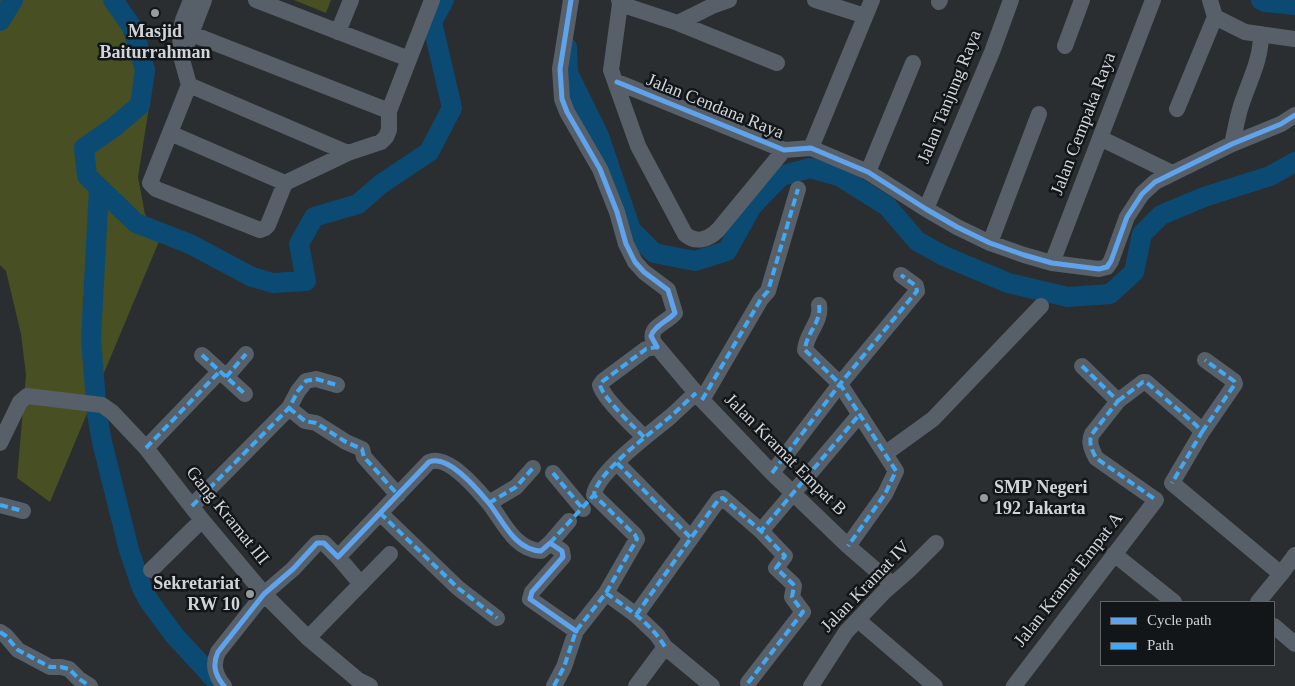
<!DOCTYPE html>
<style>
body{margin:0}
#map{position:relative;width:1295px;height:686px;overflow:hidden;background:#2a2e31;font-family:"Times New Roman",serif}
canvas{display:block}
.legend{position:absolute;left:1100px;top:601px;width:175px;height:65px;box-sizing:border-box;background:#131619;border:1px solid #5f6266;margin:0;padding:6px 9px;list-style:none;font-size:15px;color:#d1d5d9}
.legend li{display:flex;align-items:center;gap:10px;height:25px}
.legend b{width:25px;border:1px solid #5f6266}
</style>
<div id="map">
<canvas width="1295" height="686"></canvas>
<ul class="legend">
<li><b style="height:6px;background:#60a3ed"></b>Cycle path</li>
<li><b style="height:6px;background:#3fa9f5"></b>Path</li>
</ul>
</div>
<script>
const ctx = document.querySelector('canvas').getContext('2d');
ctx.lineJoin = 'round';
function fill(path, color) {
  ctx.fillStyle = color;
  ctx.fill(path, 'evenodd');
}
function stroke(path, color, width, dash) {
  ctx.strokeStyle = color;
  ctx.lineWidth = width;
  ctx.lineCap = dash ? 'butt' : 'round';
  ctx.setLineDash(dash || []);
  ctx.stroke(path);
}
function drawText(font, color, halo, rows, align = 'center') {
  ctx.font = font + ' "Times New Roman",serif';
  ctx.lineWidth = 5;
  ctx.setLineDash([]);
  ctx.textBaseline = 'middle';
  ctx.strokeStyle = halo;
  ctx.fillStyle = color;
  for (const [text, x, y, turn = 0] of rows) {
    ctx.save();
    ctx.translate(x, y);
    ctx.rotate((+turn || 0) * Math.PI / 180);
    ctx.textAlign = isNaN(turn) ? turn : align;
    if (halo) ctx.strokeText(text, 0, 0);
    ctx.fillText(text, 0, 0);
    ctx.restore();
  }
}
const green = new Path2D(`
 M0,0H122L123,7L147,42L155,69L138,177L145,214L160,239L50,502L17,478L26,375L21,334L6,271L0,265Z
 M294,0H331L326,13Z`);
const river = new Path2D(`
 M113,0L132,27L145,70L140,105L114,127L84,148L87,176L136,223L190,244L252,277L273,283L306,281L299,244L314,217L358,204L381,184L429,152L452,108L432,22L444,0
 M1261,0L1265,2L1295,5
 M0,21L13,0
 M567,47L568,73L599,136L631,230L654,253L695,261L727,251L752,206L781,176L810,168L839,176L887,206L917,241L944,256L1008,283L1068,297L1110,294L1134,272L1142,234L1161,215L1204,197L1270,176L1295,162
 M99,188L91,339L97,414L102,442L129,550L142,588L149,601L174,635L221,686`);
const minor = new Path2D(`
 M191,0L183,20L180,33L181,56L189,85L150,183L156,189L260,230L265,228L268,225L285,183L348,153L381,142L386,137L389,130V111L432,0
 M256,0L409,59
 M571,0L560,69L562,99L567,112L600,169L617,212L626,244L635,262L644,272L668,290L675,313C664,325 647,327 654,343L702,400L772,473L848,546L892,584
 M619,0L620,4L611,70L638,146L685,234C696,244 709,239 718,230L784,150
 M815,0L865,16
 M1210,0L1215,17L1245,32L1295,39
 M939,2L940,0
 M620,4L678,23L777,63
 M678,23L712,6L729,0
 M338,32L351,0
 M180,33L192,34L389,111
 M187,44L204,0
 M1065,46L1082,0
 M617,82L784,150L811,148L868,172L926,209L957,227L990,243L1024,255L1052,263L1099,269L1107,267L1111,261L1127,217L1142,194L1155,182L1232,144L1281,124L1295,115
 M189,85L348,153
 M1177,109L1215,17
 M170,133L285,183
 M1100,138L1172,173
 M1232,144C1235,132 1237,118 1241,106C1249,81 1261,61 1261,34
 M811,148L872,0
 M868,172L913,63
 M926,209L992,52L1011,0
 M990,243L1039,114
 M1052,263L1153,0
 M819,305C822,322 806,333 805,350L840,384L896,471L885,494L848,546
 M202,355L245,394
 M226,377L246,354
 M702,400L761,299L768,291L798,189
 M1118,401L1143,382H1146L1196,425L1202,432L1172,483L1281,574L1258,602
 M289,408L305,421L316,423L346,442L362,449L364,457L398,495
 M1202,432L1235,384L1234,381L1205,360
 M644,437C633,426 603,398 600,385L603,381L646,349L657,347
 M0,443L20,402L27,396L102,405L112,412L146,448L202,520L264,594L308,638L358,680L370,686
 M146,448L220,371
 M886,453L933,419L1041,306
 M617,463L690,537
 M553,473L583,509
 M772,473L840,384L917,291L916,286L901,275
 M489,503L516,487L533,468
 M0,505L23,511
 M192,506L289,408L298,391L306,381L316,379L337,385
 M380,513L458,588L497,618
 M550,543L569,521
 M1114,554L1174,602
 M338,557L361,584
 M151,570L202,520
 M1281,574L1295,555
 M606,593L637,539L635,535L594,495C596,473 652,432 670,417C679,409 687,401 696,393
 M636,615L719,499L723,498L761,531
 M858,620L935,686
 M1274,626L1295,644
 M0,632L6,636L18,650L50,667H61L69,669L79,679L90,686
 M308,638L390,554
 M748,683L803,612L792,597L794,586L793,584L776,568L785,556L761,531L860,414
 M224,686C215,675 212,665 218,652L264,594L293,569L317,543H324L338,557L429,462C448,454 477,489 488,502C503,520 514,550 541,551L550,543L562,551L563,557L532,592L530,599L576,631
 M554,686L564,667L576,631L606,593L636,615L657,635L665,647L712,686
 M636,686L665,647
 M811,686L846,632L884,592L908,571L936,543
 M1014,686L1156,500L1096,458C1092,450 1088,442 1092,434L1118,401L1082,366`);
const quiet = new Path2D(`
 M819,305C822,322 806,333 805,350L840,384L896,471L885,494L848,546
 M202,355L245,394
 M1082,366L1118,401L1092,434C1088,442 1092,450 1096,458L1156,500
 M226,377L246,354
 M702,400L761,299L768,291L798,189
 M1118,401L1143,382H1146L1196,425L1202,432L1172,483
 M289,408L305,421L316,423L346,442L362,449L364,457L398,495
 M1202,432L1235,384L1234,381L1205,360
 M644,437C633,426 603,398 600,385L603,381L646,349L657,347L654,344
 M146,448L220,371
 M617,463L690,537
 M553,473L583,509
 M772,473L840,384L917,291L916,286L901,275
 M489,503L516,487L533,468
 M0,505L23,511
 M192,506L289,408L298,391L306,381L316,379L337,385
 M380,513L458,588L497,618
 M550,543L594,495
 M606,593L637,539L635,535L594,495C596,473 652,432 670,417C679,409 687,401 696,393
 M636,615L719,499L723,498L761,531
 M0,632L6,636L18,650L50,667H61L69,669L79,679L90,686
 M748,683L803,612L792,597L794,586L793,584L776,568L785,556L761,531L860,414
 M554,686L564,667L576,631L606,593C627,608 652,624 665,647`);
const cycleway = new Path2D(`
 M571,0L560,69L562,99L567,112L600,169L617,212L626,244L635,262L644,272L668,290L675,313C668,321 654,326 651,336L657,347
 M617,82L784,150L811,148L868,172L926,209L957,227L990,243L1024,255L1052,263L1099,269L1107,267L1111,261L1127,217L1142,194L1155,182L1232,144L1281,124L1295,115
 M224,686C215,675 212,665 218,652L264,594L293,569L317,543H324L338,557L429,462C448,454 477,489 488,502C503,520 514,550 541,551L550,543L562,551L563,557L532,592L530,599L576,631`);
const markers = [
 [155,13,5,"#979b9e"],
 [984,498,5,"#979b9e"],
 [250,594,5,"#979b9e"]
];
const poiNames = [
 ["Masjid",155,32],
 ["Baiturrahman",155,53],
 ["SMP Negeri",994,488,"left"],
 ["192 Jakarta",994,509,"left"],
 ["Sekretariat",240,584,"right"],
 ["RW 10",240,605,"right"]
];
const streetNames = [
 ["Jalan Tanjung Raya",950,97,-68],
 ["Jalan Cendana Raya",715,107,22],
 ["Jalan Cempaka Raya",1084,124,-69],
 ["Jalan Kramat Empat B",785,455,45],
 ["Gang Kramat III",227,516,51],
 ["Jalan Kramat Empat A",1069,580,-52],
 ["Jalan Kramat IV",866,587,-46]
];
fill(green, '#474f23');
stroke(river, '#0b4b73', 20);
stroke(minor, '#576068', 16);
stroke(quiet, '#3fa9f5', 4, [8, 4]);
stroke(cycleway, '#60a3ed', 5);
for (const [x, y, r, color] of markers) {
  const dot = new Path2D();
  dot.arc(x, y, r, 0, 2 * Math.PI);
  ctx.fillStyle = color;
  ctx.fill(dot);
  stroke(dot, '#131619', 2);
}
drawText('bold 18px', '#d1d5d9', '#131619', poiNames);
drawText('18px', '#d1d5d9', '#131619', streetNames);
</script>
